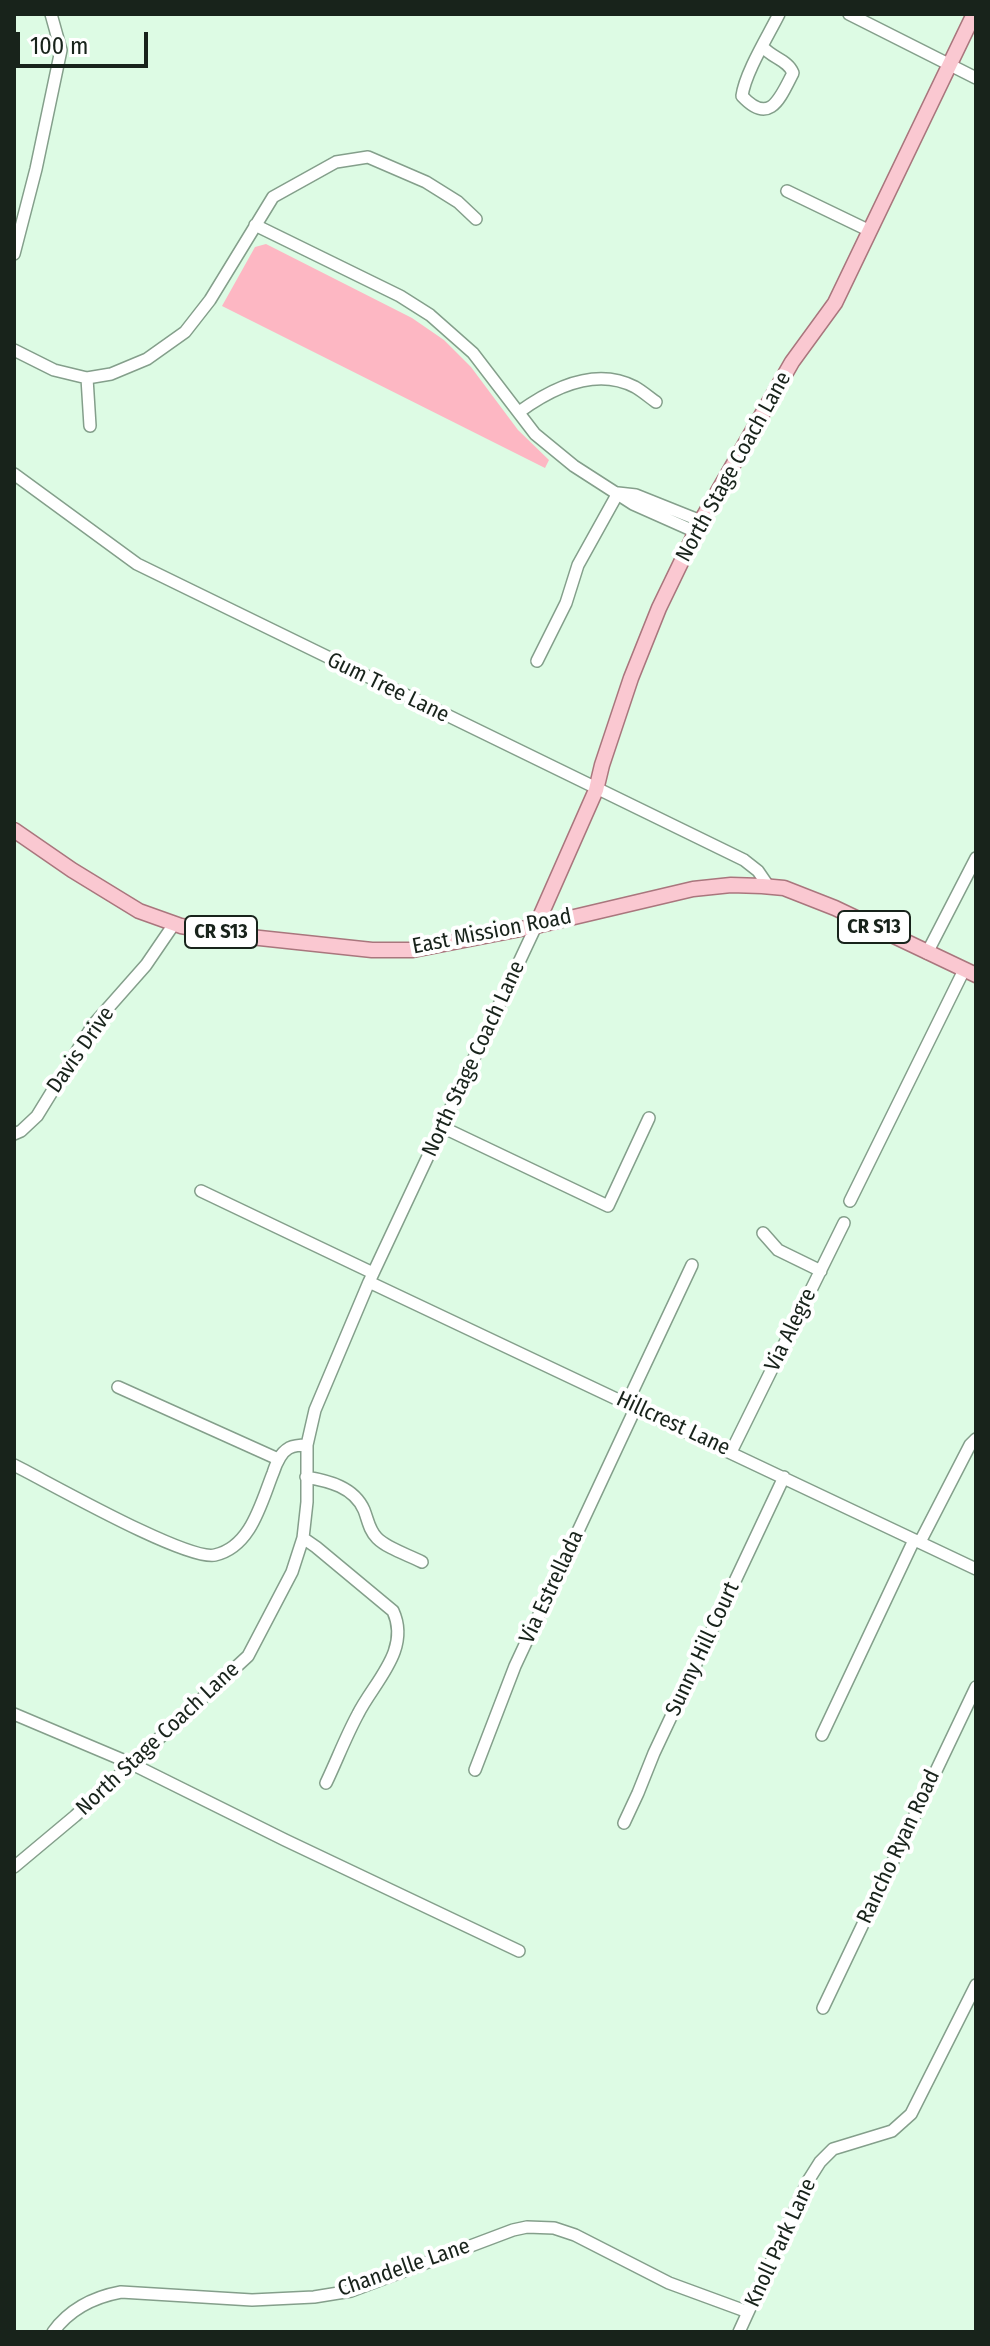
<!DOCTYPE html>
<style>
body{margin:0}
#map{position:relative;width:990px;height:2346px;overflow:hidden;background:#ddfbe4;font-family:"Fira Sans Condensed",sans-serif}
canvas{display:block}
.frame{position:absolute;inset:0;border:16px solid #18231b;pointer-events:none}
.scale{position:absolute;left:16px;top:32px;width:132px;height:36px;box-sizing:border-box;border:4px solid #18231b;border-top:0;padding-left:10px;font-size:24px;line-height:28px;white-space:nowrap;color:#18231b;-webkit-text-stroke:6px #fff;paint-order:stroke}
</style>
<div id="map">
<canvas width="990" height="2346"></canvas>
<div class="frame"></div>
<div class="scale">100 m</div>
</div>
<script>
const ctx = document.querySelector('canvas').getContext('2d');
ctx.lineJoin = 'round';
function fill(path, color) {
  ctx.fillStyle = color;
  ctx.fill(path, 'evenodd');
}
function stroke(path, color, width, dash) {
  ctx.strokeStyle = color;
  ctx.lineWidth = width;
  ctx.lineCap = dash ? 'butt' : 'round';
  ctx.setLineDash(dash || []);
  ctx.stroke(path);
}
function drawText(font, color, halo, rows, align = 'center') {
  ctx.font = font + ' "Fira Sans Condensed",sans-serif';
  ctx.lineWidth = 8;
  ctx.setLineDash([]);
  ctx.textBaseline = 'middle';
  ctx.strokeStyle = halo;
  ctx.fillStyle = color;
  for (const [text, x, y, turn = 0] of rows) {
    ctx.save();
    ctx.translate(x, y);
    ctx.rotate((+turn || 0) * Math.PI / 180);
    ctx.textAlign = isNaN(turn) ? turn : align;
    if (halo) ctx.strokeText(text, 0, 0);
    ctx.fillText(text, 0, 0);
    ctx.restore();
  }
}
const green = new Path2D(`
 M266,244L412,318L444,340L471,367L518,430L549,460L545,468L222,306L255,247Z`);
const minor = new Path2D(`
 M849,14L976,78
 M763,47C772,58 788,60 793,73C780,98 770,126 742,96C745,73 768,36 779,14
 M787,191L870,231
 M255,225L400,296L430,315L473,353L535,434L574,466L633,504L696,532
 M14,254L36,169L61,50L51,14
 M14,350L54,370L87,378L111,374L147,359L185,332L210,300L273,197L336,162L368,157L426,182L458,202L476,219
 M87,378L90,426
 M519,412C552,388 595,366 635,387C642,391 649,397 656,402
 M14,474L137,564L744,860L758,871L769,887
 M618,493L636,495L701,521
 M537,661L566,603L578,565L618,493
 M927,953L976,858
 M442,1127L608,1206L649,1118
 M14,1134L21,1131L37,1116L93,1025L146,965L174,924
 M201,1191L373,1273
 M850,1201L964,970
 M763,1233L778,1250L821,1271
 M369,1282L976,1569
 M118,1387L278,1459
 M627,1403L692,1265
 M731,1452L844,1223
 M14,1465C48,1482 186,1561 215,1555C251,1547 261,1503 273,1473C276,1464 280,1453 289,1448C295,1445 301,1445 307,1445
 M306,1477C329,1481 354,1487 364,1510C368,1520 369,1530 377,1538C388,1549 409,1555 422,1562
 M303,1538L316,1547L393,1611C411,1650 374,1682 358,1714C346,1736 337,1760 326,1783
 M920,1542L970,1445L976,1439
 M14,1714L130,1763L285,1840L519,1951
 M822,1735L914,1540
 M475,1770L515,1666L636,1407
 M624,1823L638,1793L654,1753L784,1477
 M14,1867L75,1816L248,1656L292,1572L303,1538L307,1502V1445L315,1410L369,1282L536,926
 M823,2008L976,1687
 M53,2332C69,2310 94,2297 121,2292L252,2300L314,2297L351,2291L513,2230L527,2227L554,2228L575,2235L669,2283L748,2312
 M739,2332L808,2181L820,2162L833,2149L892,2131L911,2114L976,1985`);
const major = new Path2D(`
 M14,830L72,870L139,911L181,926L241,936L372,950H413L536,926L693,889L731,885L762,886L784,888L835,908L976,975
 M536,926L596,790L602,765L631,678L659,608L701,521L792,362L835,303L974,14`);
const shields = [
 [874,927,72],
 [221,932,72]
];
const shieldNames = [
 ["CR S13",874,927],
 ["CR S13",221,932]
];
const streetNames = [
 ["North Stage Coach Lane",734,467,-61],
 ["Gum Tree Lane",388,688,26],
 ["East Mission Road",492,932,-11],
 ["Davis Drive",81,1050,-55],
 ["North Stage Coach Lane",474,1059,-65],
 ["Via Alegre",791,1330,-64],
 ["Hillcrest Lane",673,1424,25],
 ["Via Estrellada",552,1587,-65],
 ["Sunny Hill Court",703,1649,-65],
 ["North Stage Coach Lane",158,1739,-43],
 ["Rancho Ryan Road",899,1847,-65],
 ["Knoll Park Lane",781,2243,-65],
 ["Chandelle Lane",404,2268,-19]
];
fill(green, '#fdb7c3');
stroke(minor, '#849f8b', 14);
stroke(major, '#a9767d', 17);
stroke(minor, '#fff', 11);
stroke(major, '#fac8d1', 14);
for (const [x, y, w] of shields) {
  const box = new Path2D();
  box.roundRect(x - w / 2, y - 16, w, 32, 6);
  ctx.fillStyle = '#fff';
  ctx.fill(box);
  stroke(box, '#18231b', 2);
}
drawText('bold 20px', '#18231b', null, shieldNames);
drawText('22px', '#18231b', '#fff', streetNames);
</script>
